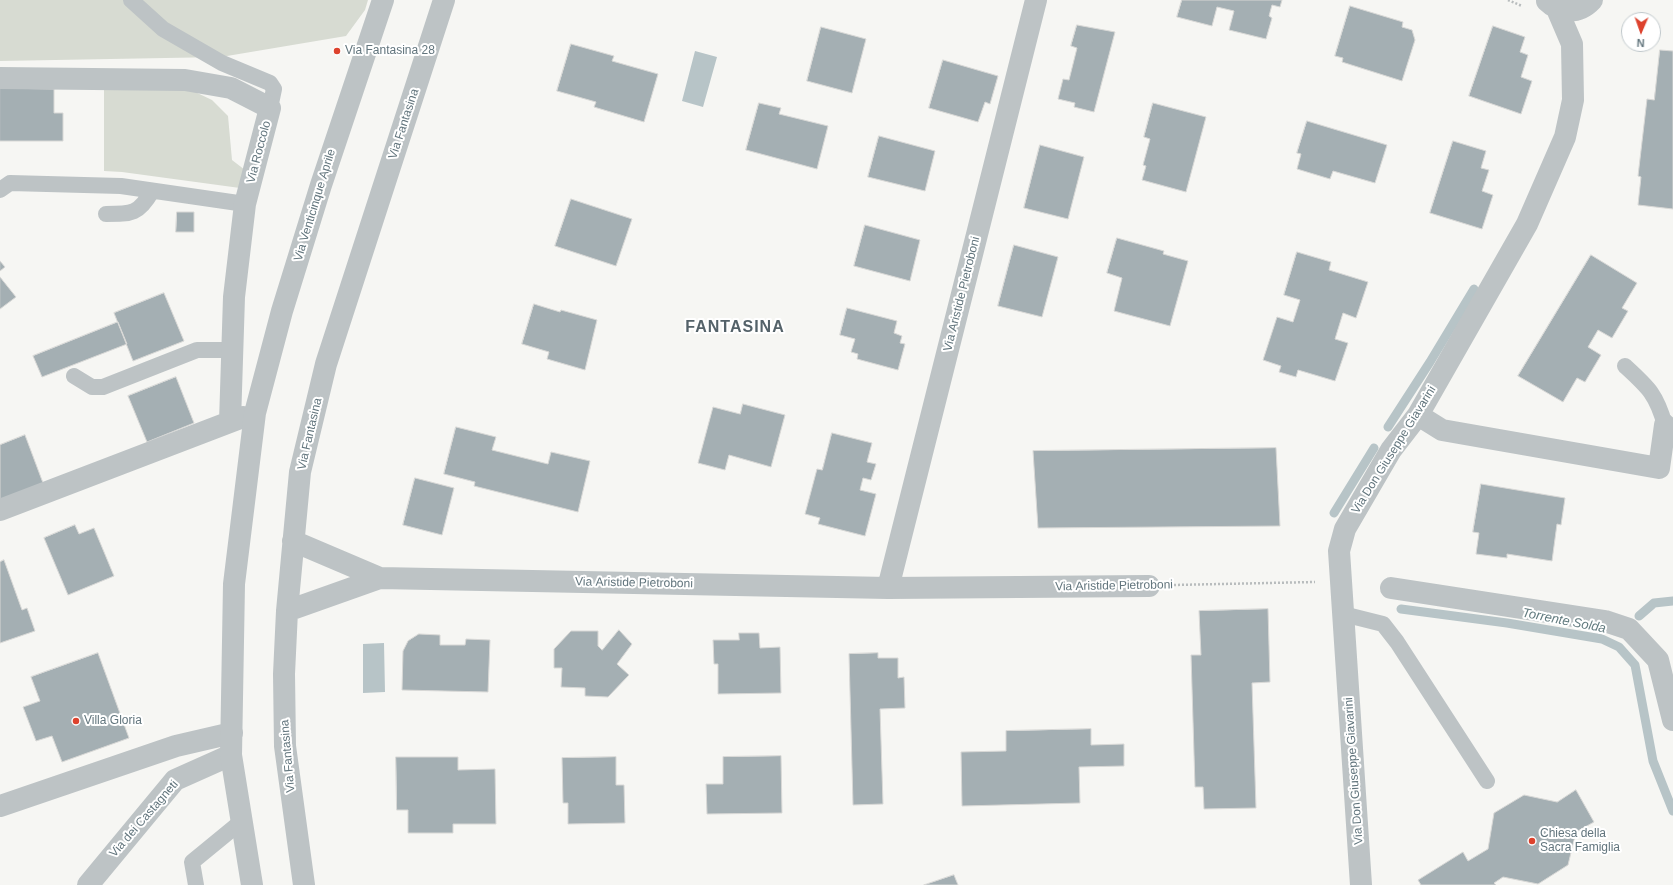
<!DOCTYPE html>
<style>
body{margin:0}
#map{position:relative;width:1673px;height:885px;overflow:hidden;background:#f6f6f3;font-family:Arial,sans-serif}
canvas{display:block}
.north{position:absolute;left:1621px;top:12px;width:40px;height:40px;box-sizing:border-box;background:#fff;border:1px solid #c0c8cb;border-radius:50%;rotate:182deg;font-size:11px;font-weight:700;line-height:16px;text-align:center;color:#62757d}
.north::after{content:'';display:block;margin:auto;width:14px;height:18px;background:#dd422d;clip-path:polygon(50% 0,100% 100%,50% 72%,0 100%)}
</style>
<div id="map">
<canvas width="1673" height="885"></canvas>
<div class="north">N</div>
</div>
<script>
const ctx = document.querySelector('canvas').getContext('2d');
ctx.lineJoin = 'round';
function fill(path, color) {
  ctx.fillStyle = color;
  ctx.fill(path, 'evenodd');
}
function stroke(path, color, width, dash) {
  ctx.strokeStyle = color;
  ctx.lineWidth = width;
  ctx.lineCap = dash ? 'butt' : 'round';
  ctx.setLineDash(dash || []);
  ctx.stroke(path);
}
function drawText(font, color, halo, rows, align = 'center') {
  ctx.font = font + ' Arial,sans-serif';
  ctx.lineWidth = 4;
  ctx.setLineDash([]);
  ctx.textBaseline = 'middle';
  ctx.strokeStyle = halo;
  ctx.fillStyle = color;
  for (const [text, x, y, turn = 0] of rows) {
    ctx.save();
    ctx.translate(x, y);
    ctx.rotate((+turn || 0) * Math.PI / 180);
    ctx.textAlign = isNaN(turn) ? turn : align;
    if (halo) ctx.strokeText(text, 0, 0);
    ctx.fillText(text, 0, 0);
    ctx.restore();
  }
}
const green = new Path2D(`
 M0,0H368L365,10L346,36L221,57L0,61Z
 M104,87L191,90L212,100L228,116L232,160L245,170L240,188L122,172L104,171Z`);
const water = new Path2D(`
 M695,51L717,57L703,107L682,101Z
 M384,643L385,692L363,693V644Z`);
const stream = new Path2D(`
 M1388,427L1430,362L1474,289
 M1334,513L1374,448
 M1401,609L1507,623L1602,639L1619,647L1635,665L1653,761L1673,811
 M1639,616L1654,603L1673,601`);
const building = new Path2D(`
 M1182,0H1282L1280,7L1272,5L1269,16L1272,18L1266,39L1229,30L1234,11L1217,7L1212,26L1177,17Z
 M1350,6L1403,22L1402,27L1412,30L1415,40L1402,81L1342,62L1343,58L1335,56Z
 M1077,25L1115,32L1094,112L1074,107L1075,103L1058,99L1063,79L1069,80L1077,48L1071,46Z
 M1493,26L1525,37L1520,52L1528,55L1521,77L1532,81L1521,114L1469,96Z
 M821,27L866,39L852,93L807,81Z
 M571,44L614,56L612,61L658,74L644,122L594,107L596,102L557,91Z
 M1660,50L1673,51V209L1638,205L1641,177L1638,176L1647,99L1654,100Z
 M943,60L998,76L990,104L985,102L978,122L929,108Z
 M0,88L54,89V113H63V141H0Z
 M759,103L781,108L779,114L828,126L817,169L746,150Z
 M1153,103L1206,117L1186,192L1142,180L1146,166L1143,165L1150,139L1144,137Z
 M1307,121L1387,145L1375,183L1333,171L1330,179L1297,169L1301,154L1297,153Z
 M879,136L935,151L925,191L868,177Z
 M1453,141L1486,151L1481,168L1489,170L1482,191L1493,195L1482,229L1430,213Z
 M1040,145L1084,157L1068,219L1024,208Z
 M571,199L632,219L616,266L555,246Z
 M177,212H194V232H176Z
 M865,225L920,240L910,281L854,266Z
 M1117,238L1164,251L1163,254L1188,261L1170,326L1114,311L1122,278L1107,273Z
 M1014,245L1058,257L1042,317L998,306Z
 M1297,252L1331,262L1329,270L1368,282L1356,318L1343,313L1335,339L1348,343L1335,381L1298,370L1296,377L1279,372L1281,366L1263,360L1277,317L1293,322L1300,300L1284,295Z
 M1591,255L1637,283L1622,308L1628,311L1612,338L1598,330L1588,347L1601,355L1585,382L1577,378L1563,402L1518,376Z
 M0,261L5,267L0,271Z
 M0,277L16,297L0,309Z
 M164,293L184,341L133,361L114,313Z
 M534,304L560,312L561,310L597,320L585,370L547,359L549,352L522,344Z
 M847,308L897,321L894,333L902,336L900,343L905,344L898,370L857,359L858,354L851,352L855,339L840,335Z
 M118,322L127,344L42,377L33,356Z
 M176,377L194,423L147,442L128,396Z
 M743,404L785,415L771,467L729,455L725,470L698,463L713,407L740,414Z
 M456,427L496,437L492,450L548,464L551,452L590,461L578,512L474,486L475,482L444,474Z
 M832,433L872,443L867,462L876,464L871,480L863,478L860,490L876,494L865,536L818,524L820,518L805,514L817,469L822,470Z
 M25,435L43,483L0,500V445Z
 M1276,448L1280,526L1038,528L1033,451Z
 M415,478L454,488L442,535L403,525Z
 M1481,484L1565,498L1561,525L1557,524L1552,561L1507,554V558L1476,554L1479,533L1473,532Z
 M75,525L79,534L94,528L114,576L68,595L44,538Z
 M4,560L22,610L27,608L35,631L0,643V562Z
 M1268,609L1270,682L1252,683L1256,808L1204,809L1203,787H1195L1191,655H1201L1199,611Z
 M619,630L632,644L617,664L629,675L608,697L585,696V688L561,687L562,668H554V649L571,631H598V646L602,650Z
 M739,633H759L760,648L780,647L781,693L718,694V664H714L713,640H739Z
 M419,634L440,635V645H465L466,639L490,640L488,692L402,690L403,651L408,641Z
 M98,653L129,738L62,762L52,736L36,741L23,707L40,701L31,677Z
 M878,653V658H898V678L904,677L905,708L880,709L883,804L853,805L849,654Z
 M1091,729V745L1124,744V766L1079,767L1080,803L962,806L961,752L1006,751V731Z
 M781,756L782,813L707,814L706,784H723V757Z
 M396,757H458V770L495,769L496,824H453V833H408V810H397Z
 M616,757V785H624L625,823L568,824V803H563L562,758Z
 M1576,790L1594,822L1576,832L1568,865L1538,884L1503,877L1494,883L1496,885H1421L1418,880L1463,852L1468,861L1488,849L1494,813L1524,795L1557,802Z
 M954,875L958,885H924Z`);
const path = new Path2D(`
 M1508,0L1522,6
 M1174,585L1315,582`);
const service = new Path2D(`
 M131,0L163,29L222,63L270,83L274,89L270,108
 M0,190L10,183L121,186L245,204
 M106,214C132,214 139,214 152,191
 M1625,366C1649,388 1656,394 1665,425
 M74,376L92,387H103L197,350H231
 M1343,614L1383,624L1397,642L1487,781
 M196,885L192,862L242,821`);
const minor = new Path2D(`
 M1547,1C1560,14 1579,14 1592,0
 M0,78L185,80L231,88L270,108L245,204L234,297L230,422
 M1418,415L1442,430L1659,468L1665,425
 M0,510L243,417
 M293,541L380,578
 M888,588L1036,0
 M1391,588L1605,621L1629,629L1658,660L1673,720
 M287,611L380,578L888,588L1149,586
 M0,806L176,746L232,733
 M88,885L175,780L231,755
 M304,885L285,746L284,674L287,611L300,472L326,364L444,0
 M1361,885L1339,551L1345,529L1391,450L1418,415L1527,224L1565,137L1573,100L1572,44L1557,9`);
const tertiary = new Path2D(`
 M252,885L231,755L234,584L255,413L282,311L321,185L383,0`);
const markers = [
 [337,51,4,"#dd422d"],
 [76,721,4,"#dd422d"],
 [1532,841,4,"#dd422d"]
];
const poiNames = [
 ["Via Fantasina 28",345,51],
 ["Villa Gloria",84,721],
 ["Chiesa della",1540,834],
 ["Sacra Famiglia",1540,848]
];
const streetNames = [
 ["Via Fantasina",404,124,-72],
 ["Via Roccolo",259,152,-75],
 ["Via Venticinque Aprile",315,205,-73],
 ["Via Aristide Pietroboni",962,294,-76],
 ["Via Fantasina",310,434,-77],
 ["Via Don Giuseppe Giavarini",1394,450,-58],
 ["Via Aristide Pietroboni",634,583,1],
 ["Via Aristide Pietroboni",1114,586,-1],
 ["Via Fantasina",288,756,-95],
 ["Via Don Giuseppe Giavarini",1354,771,-94],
 ["Via dei Castagneti",144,819,-49]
];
const waterNames = [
 ["Torrente Solda",1564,621,11]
];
const districtNames = [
 ["FANTASINA",735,328]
];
fill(green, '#d7dbd2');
fill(water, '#b7c4c7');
stroke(stream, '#b7c4c7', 9);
fill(building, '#a4afb3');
stroke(building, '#d8d8d6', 1);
stroke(path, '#b8bcbd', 2.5, [2, 2]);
stroke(service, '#bdc3c5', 16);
stroke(minor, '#bdc3c5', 22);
stroke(tertiary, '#bdc3c5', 22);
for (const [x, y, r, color] of markers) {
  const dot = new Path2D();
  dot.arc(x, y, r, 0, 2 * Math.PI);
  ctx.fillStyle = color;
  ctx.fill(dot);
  stroke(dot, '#fff', 1.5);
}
drawText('12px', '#62757d', '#fff', poiNames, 'left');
drawText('12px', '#62757d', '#fff', streetNames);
drawText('italic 13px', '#627b7f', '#fff', waterNames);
ctx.letterSpacing = '1px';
drawText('bold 16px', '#546269', '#fff', districtNames);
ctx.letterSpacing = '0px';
</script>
